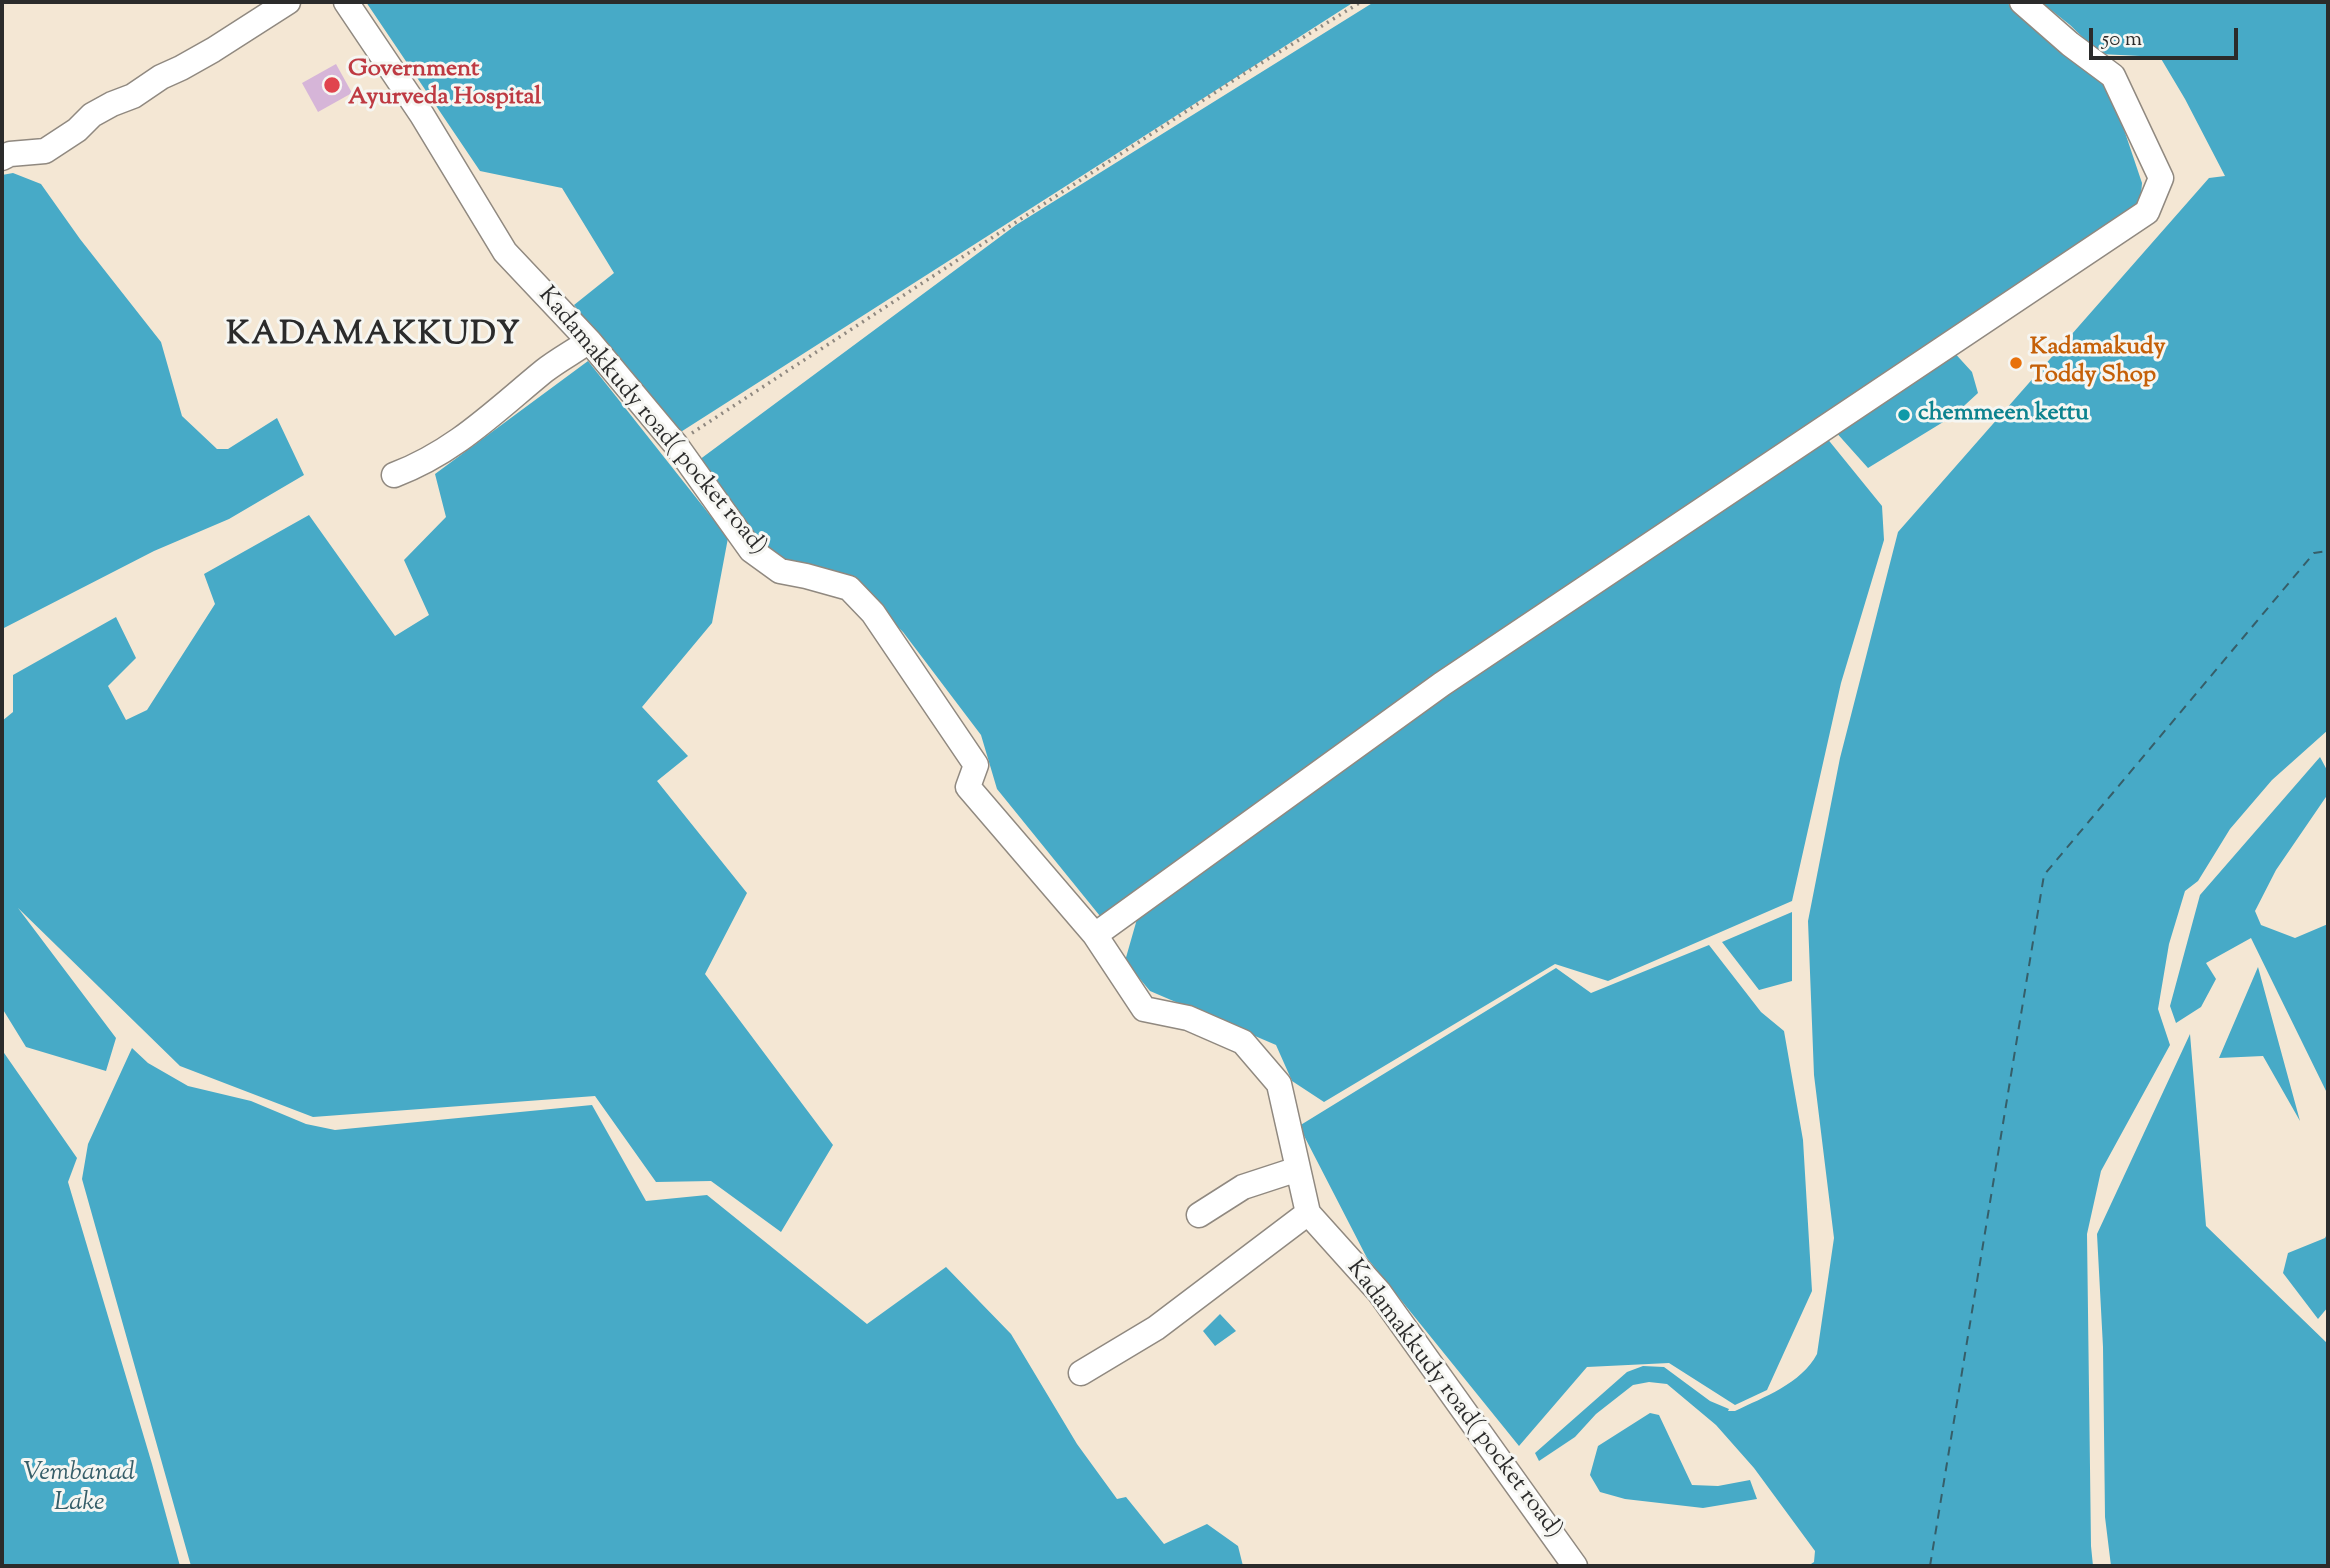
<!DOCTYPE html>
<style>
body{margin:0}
#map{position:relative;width:2330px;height:1568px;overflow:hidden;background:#f4e7d4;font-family:"Sorts Mill Goudy",serif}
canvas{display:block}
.frame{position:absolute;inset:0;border:4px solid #2b2b2b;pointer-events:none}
.scale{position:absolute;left:2089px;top:28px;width:149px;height:32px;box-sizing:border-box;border:4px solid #2b2b2b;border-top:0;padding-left:9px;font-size:21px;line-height:24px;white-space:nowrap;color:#2b2b2b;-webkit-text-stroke:5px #f6f6f2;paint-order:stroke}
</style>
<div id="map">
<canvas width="2330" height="1568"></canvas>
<div class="frame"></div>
<div class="scale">50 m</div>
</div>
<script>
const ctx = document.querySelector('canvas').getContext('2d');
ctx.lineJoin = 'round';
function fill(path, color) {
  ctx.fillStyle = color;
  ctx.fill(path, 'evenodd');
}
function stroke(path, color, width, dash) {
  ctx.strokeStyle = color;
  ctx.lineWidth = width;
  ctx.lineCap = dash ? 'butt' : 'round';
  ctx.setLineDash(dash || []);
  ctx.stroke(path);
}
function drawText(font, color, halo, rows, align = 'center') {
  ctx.font = font + ' "Sorts Mill Goudy",serif';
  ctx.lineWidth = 6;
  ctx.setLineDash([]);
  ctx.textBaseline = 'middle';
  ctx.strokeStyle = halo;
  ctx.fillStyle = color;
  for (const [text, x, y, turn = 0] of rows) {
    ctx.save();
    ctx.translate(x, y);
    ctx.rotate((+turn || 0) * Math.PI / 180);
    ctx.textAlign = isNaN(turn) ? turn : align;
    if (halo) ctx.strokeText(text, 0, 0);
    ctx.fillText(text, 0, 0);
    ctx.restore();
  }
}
const water = new Path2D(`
 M366,2H1354L676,435L574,305L614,273L562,188L480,171Z
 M1374,2H2006L2108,82L2142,183L2140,207L1104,921L997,789L981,735L903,632L846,576L770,555L699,460L1016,225Z
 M2041,2H2328V730L2272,780L2230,829L2198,881L2185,891L2169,944L2158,1009L2170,1045L2101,1171L2087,1234L2091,1546L2093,1566H1808L1814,1562L1815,1551L1754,1468L1716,1425L1667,1384L1649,1382L1633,1385L1596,1414L1575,1437L1539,1461L1535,1453L1627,1372L1643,1366L1664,1367L1710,1401L1729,1409L1728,1411H1735C1764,1397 1801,1384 1817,1354L1834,1238L1814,1075L1808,921L1840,758L1898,532L2209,178L2225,176L2185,99L2160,57L2100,54L2070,25Z
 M13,173L41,184L80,239L161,342L182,416L217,449H228L277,418L304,475L229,519L154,551L2,629V175Z
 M1951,349L1972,372L1978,393L1953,416L1868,468L1834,430Z
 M588,361L728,538L712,623L642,707L688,756L657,781L747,893L705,974L833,1145L781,1232L711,1181L656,1182L595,1096L313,1117L180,1066L18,908L116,1038L106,1071L26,1047L2,1008V721L13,712V675L116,617L136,658L108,686L126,720L147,710L215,604L204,574L309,515L395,636L429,615L404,560L446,517L435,474Z
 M1826,437L1882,506L1884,540L1841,683L1792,901L1608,981L1555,964L1324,1102L1292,1081L1276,1045L1150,991L1125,961L1137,919L1404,715Z
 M2320,757L2328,772V794L2276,870L2255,911L2261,925L2295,938L2328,924V1095L2251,938L2206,963L2216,979L2201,1007L2176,1023L2170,1006L2200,895Z
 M1792,912V981L1759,990L1722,942Z
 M1709,945L1761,1012L1784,1031L1803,1140L1812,1291L1767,1390L1735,1405L1669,1363L1587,1367L1519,1446L1367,1258L1299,1126L1556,968L1591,993Z
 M2258,967L2300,1121L2263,1056L2219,1058Z
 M2190,1034L2206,1226L2328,1344V1566H2111L2105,1517L2103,1347L2097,1234Z
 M132,1048L148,1063L188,1086L251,1101L306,1124L335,1130L592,1105L646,1201L707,1195L867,1324L946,1267L1011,1334L1077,1444L1117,1499L1126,1497L1164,1544L1207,1524L1238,1546L1243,1566H191L82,1179L88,1144Z
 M2,1050L77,1158L68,1182L152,1464L180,1566H2Z
 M2328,1232V1307L2318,1319L2283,1273L2288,1253L2325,1238Z
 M1220,1314L1236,1331L1215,1346L1203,1331Z
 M1650,1413L1659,1415L1692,1485L1718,1486L1750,1480L1757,1499L1703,1508L1625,1499L1600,1492L1590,1475L1598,1446Z`);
const ferry = new Path2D(`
 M1930,1566L2044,875L2314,553L2328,551`);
const building = new Path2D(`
 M336,64L352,93L318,112L302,83Z`);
const path = new Path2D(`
 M692,433L1245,73L1361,2`);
const street = new Path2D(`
 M346,2L422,115L505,252L589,341L676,445L751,550L780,571L806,576L849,588L873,613L976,765L968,787L1095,935L1144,1009L1188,1018L1243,1042L1279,1084L1308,1213L1379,1292L1575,1566
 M2,158L10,154L45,151L77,130L92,115L112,104L133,96L161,77L181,68L213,50L288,2
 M394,475C455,452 495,411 544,371C558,360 575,351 589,341
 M1095,935L1442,684L2147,212L2161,178L2113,76L2070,44L2022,2
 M1199,1215L1243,1187L1298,1169
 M1081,1373L1156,1328L1308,1213`);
const markers = [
 [332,85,9,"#e0444e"],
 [2016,363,7,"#e8710a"],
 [1904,415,7,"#0f9aa8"]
];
const healthNames = [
 ["Government",348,71],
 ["Ayurveda Hospital",348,99]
];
const foodNames = [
 ["Kadamakudy",2030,349],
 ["Toddy Shop",2030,377]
];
const cultureNames = [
 ["chemmeen kettu",1918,415]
];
const streetNames = [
 ["Kadamakkudy road( pocket road)",651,422,50],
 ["Kadamakkudy road( pocket road)",1453,1400,53]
];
const waterNames = [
 ["Vembanad",79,1475],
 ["Lake",79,1505]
];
const districtNames = [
 ["KADAMAKKUDY",374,338]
];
fill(water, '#47aac7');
stroke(ferry, '#365e69', 2, [9, 7]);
fill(building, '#d6b5d8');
stroke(street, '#908980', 27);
stroke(path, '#908980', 3.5, [2, 5]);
stroke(street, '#fff', 24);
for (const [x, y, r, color] of markers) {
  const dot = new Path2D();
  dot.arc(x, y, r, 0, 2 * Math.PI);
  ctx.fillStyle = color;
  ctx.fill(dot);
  stroke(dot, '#f6f6f2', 2.5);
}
drawText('bold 24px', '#be3a42', '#f6f6f2', healthNames, 'left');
drawText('bold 24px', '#c56008', '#f6f6f2', foodNames, 'left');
drawText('bold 24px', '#0d838f', '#f6f6f2', cultureNames, 'left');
drawText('24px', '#2b2b2b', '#f6f6f2', streetNames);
drawText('italic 26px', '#365e69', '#f6f6f2', waterNames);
ctx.letterSpacing = '2px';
drawText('bold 32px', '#2b2b2b', '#f6f6f2', districtNames);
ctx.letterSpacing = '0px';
</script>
